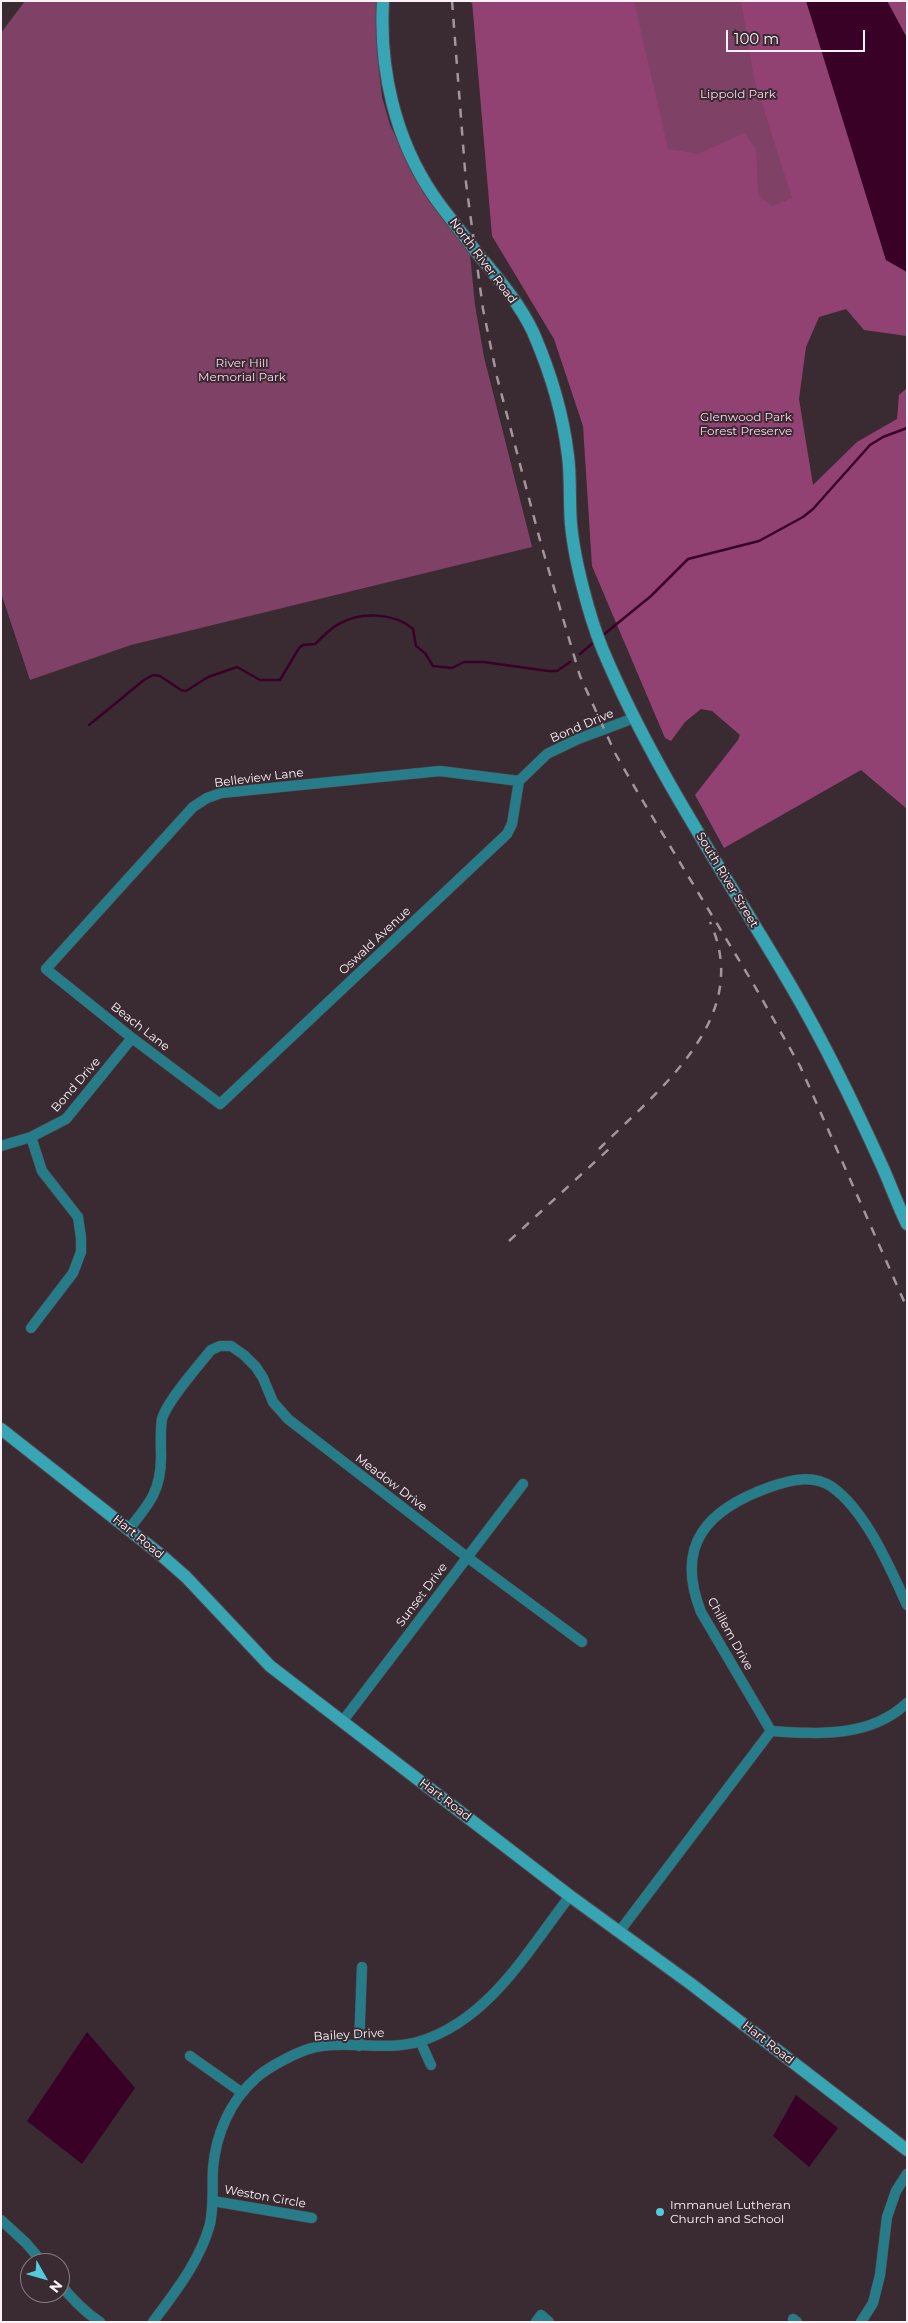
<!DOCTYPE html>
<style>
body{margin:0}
#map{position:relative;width:908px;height:2323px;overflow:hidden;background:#3a2b33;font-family:Montserrat,sans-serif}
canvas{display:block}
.frame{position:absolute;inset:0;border:2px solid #fbf1f6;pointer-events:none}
.north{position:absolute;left:20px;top:2253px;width:50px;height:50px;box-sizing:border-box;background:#3a2b33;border:1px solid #877a81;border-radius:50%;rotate:128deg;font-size:14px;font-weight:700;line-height:20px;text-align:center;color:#fbf1f6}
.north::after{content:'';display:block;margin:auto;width:18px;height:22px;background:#53cbdb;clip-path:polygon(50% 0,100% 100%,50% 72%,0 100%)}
.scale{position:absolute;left:726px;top:30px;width:139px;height:22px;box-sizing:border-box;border:2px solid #fbf1f6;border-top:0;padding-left:6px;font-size:15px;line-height:18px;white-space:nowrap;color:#fbf1f6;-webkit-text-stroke:4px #3a2b33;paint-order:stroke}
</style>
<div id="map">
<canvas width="908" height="2323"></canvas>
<div class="frame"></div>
<div class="north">N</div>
<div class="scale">100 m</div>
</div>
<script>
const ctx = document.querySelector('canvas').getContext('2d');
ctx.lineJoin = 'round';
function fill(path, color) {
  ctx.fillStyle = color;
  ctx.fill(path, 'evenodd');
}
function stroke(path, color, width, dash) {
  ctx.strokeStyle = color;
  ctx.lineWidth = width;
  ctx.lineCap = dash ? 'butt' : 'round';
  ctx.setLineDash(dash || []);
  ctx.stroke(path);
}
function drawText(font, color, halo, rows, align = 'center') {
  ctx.font = font + ' Montserrat,sans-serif';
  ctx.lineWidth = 4;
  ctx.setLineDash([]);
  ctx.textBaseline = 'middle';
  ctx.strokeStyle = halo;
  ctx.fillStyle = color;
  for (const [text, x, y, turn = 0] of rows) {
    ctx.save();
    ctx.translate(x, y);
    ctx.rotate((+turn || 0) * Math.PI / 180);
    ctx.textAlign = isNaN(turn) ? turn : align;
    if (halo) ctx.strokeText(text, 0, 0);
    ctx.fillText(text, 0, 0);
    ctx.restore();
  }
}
const green = new Path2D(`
 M25,1H376L377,51L382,97L390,125L419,185L441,217L470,254L475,305L484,357L532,547L131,645L30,680L1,593V33Z
 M469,1H806L854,300Z`);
const forest = new Path2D(`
 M472,1H634L668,149L698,154L744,133L756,149L758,195L772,206L792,198L754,78L741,1H806L808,4L886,260L907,272V336L864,330L846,309L819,317L806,347L799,399L813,485L857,442L897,419L899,395L907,388V809L861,770L724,848L695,795L738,740L740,735L712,711L701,709L685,722L671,741L665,738L592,566L583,426L554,339L492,236Z
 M887,1H907V38Z`);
const water = new Path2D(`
 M806,1H887L907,38V272L886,260Z
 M87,2032L135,2088L82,2164L27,2121Z
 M796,2095L838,2128L809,2167L773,2136Z`);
const stream = new Path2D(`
 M602,636L651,596L688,559L759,541L803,517L813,509L870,445L883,437L907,428
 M580,654L594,642
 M89,725L144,680L153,675L160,676L181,690L186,691L208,677L237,667L260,680H280L299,648L303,645L315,644C322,638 330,628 339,624C360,611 395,613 413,629L416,646L425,653L433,666L452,668L464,662H484L548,671H557L570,662`);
const street = new Path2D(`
 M440,771L519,781L512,824L507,834L220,1104L132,1038L46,969L193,807L207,798L221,793Z
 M519,781L547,754L578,739L634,718
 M31,1137L42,1171L78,1217L81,1238V1252L73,1273L31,1328
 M1,1146L31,1137L66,1119L132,1038
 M129,1529C149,1504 161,1491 161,1457C161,1445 160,1431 162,1419C167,1401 199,1365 211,1350L220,1346H231L244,1355L256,1367L263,1378L273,1402L288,1419L467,1557L582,1642
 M342,1722L523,1484
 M771,1731L701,1612C674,1544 708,1509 770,1487C790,1480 813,1474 832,1487C866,1511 890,1568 907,1605
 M771,1731C819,1734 870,1738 907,1703
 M619,1932L771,1731
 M420,2041L431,2065
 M359,2046L362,1967
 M190,2056L241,2092
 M213,2201L312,2218
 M1,2220L26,2243L43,2263
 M60,2284C72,2299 83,2311 100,2322
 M793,2319L797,2322
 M153,2322C175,2292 200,2261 210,2224C214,2206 212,2187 213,2168C216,2134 230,2101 256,2078C268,2067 300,2050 316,2047C351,2040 386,2052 421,2041C490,2019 528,1950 570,1896
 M536,2322L541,2315L549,2322
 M861,2322L873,2303L880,2275L887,2217L896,2191L907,2174`);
const secondary = new Path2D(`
 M383,1C379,69 395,139 433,195C446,214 461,231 474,249C495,275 519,302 533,332C550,371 563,413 568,456C571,478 569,501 571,524C574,559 589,616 602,648C652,768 726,875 791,986C825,1044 855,1106 883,1168C891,1186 898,1206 907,1224
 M1,1429L161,1555L186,1577L270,1666L570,1896L691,1984L907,2150`);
const rail = new Path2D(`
 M452,1L466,183L483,309L497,377L541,544L580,676L615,753L638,793L754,985L800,1066L907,1308
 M599,1149C658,1090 754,1018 710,922
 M509,1241L610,1148`);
const markers = [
 [660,2212,5,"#53cbdb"]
];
const parkNames = [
 ["Lippold Park",738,94],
 ["River Hill",242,363],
 ["Memorial Park",242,377],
 ["Glenwood Park",746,417],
 ["Forest Preserve",746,431]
];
const streetNames = [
 ["North River Road",483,261,53],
 ["Bond Drive",582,726,-23],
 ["Belleview Lane",259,778,-7],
 ["South River Street",727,880,59],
 ["Oswald Avenue",375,941,-43],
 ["Beach Lane",140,1027,38],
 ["Bond Drive",76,1085,-49],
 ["Meadow Drive",391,1483,37],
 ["Hart Road",138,1537,39],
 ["Sunset Drive",422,1595,-53],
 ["Chillem Drive",730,1634,61],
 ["Hart Road",445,1800,37],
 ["Bailey Drive",349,2035,-3],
 ["Hart Road",768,2043,38],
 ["Weston Circle",265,2197,10]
];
const poiNames = [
 ["Immanuel Lutheran",670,2205],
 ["Church and School",670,2219]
];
fill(green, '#7f4166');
fill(forest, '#924272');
fill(water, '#3a0127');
stroke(stream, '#3a0127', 2.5);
stroke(street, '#55474e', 11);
stroke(secondary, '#55474e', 14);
stroke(street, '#267d89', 10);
stroke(secondary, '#37a5b3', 12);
stroke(rail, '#a2959c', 2.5, [9, 9]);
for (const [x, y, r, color] of markers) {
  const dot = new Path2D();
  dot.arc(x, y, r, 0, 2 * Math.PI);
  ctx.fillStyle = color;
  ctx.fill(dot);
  stroke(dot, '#3a2b33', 2);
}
drawText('12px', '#ffd1e9', '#3a2b33', parkNames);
drawText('12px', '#fbf1f6', '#3a2b33', streetNames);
drawText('12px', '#fbf1f6', '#3a2b33', poiNames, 'left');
</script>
